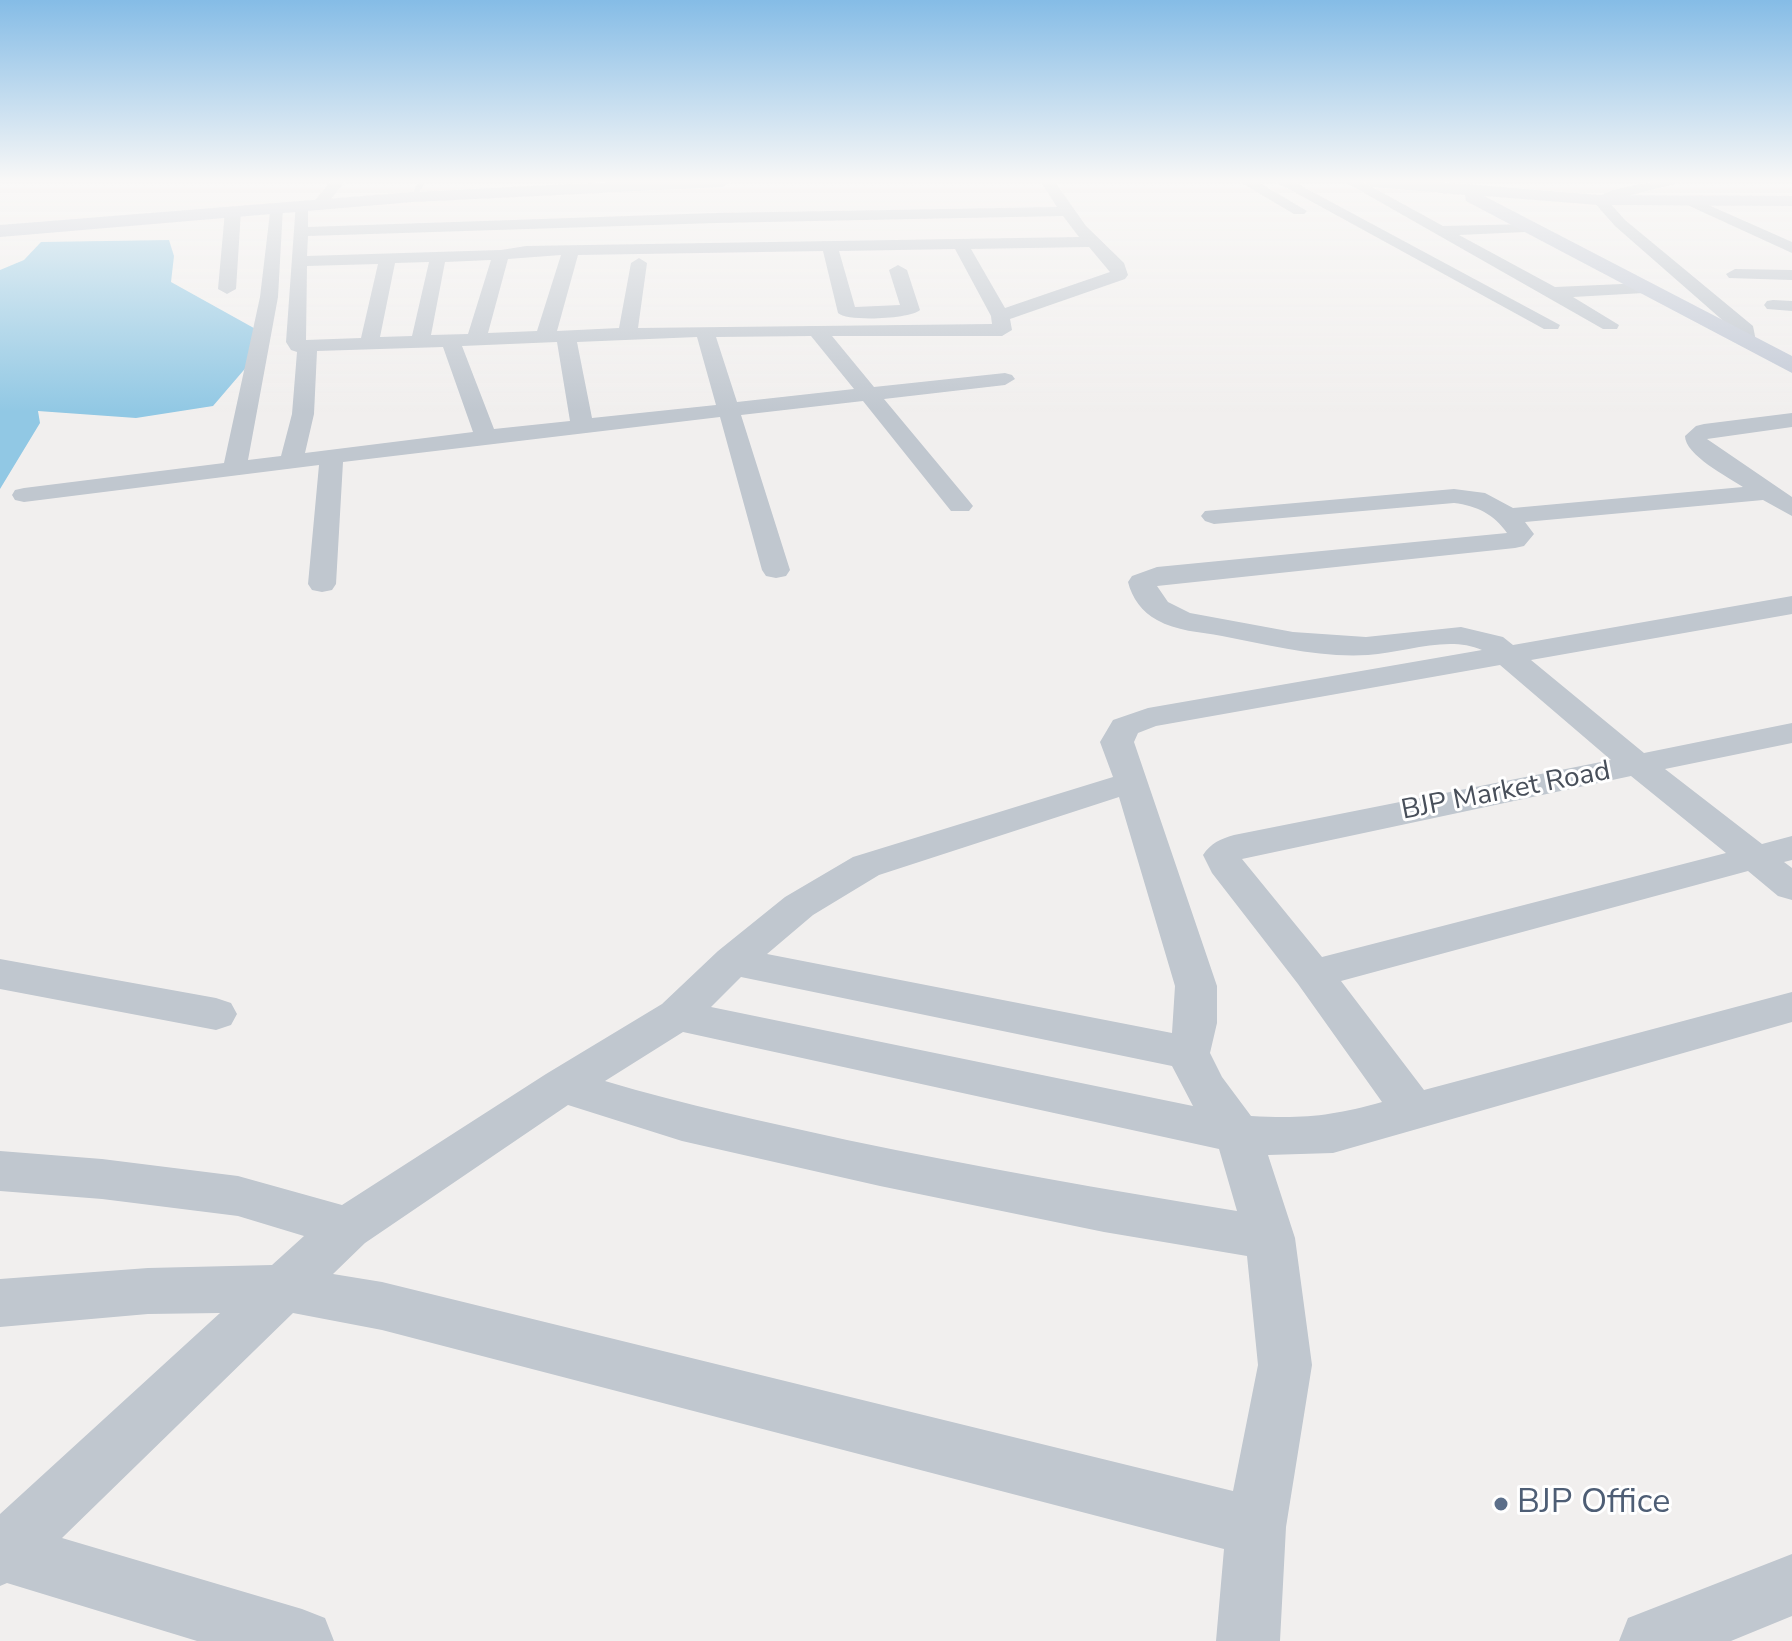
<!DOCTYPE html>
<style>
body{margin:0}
canvas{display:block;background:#f1efee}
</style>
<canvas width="1792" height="1641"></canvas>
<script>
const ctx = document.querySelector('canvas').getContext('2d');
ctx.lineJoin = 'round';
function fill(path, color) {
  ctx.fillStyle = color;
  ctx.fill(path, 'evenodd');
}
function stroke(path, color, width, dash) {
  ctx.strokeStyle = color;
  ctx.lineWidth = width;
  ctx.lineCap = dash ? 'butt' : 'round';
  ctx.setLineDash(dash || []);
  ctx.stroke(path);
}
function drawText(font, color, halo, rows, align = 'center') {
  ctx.font = font + ' "Nunito Sans",sans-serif';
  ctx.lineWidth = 6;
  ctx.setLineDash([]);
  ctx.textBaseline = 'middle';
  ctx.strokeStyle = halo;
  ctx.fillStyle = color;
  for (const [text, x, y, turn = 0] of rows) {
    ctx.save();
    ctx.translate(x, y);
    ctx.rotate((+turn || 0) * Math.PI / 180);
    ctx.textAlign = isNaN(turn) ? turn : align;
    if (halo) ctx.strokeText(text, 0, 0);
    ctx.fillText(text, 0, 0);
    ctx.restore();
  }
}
const water = new Path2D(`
 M169,240L174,256L171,282L261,332L249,364L213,406L136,418L38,411L40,423L0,489V270L24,260L41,242Z`);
const lane = new Path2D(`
 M418,182H425L416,199H410Z`);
const street = new Path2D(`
 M330,182H345L324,207H314L312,204Z
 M1041,182H1055L1086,226L1124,263L1128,275L1125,279L1010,319L1012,330L1002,336H832L874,387L1005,373L1012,375L1015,379L1005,385L884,399L969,501L973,506L969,511H951L863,401L741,415L790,570L786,576L776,578L766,576L762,570L720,417L343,462L336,584L332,590L322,592L312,590L308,584L319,465L24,502L15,500L12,495L15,490L24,488L224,463L260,297L271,204H281L283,207L278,297L248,460L281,456L292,414L297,352L291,350L286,342L296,202L301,201L308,205V227L716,213L1057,207ZM1063,216L1079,237L526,246L501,250L307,256L308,236L716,223ZM1089,247L1110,272L1005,308L971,249ZM955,249L991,316L992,324L638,328L647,263L639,258L631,263L619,328L557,331L578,255L823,251L838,313C847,322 911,319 920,310L907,270L898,265L889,270L900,305L855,307L839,251ZM561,255L537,331L488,333L508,259ZM491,260L468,334L431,335L445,262ZM429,262L412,336L380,337L395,263ZM378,264L361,338L306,340L307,266ZM811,336L854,389L737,402L716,337ZM697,337L716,405L592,418L577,342ZM557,342L570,421L494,429L462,346ZM443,347L473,432L305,453L314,414L317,351Z
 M1240,182H1258L1307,211L1304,214H1294Z
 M1276,182H1294L1560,325L1558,329H1544Z
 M1345,182H1363L1443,226L1531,224L1533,227L1525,232L1459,235L1555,287L1644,283L1653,288L1644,293L1573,297L1619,325L1617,329H1603Z
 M1652,182H1682L1608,201L1625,220L1753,326L1756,341L1753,345H1739L1736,332L1615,226L1592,200L1612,190Z
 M1688,196L1792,242V253L1683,203V197Z
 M233,206L241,211L236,289L227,294L218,289L225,211Z
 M1735,269L1792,270V280L1729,278L1726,274Z
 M1773,300L1792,301V311L1767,309L1764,305L1767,301Z
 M1792,413V427L1707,439L1792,497V516L1763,500L1525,522L1534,534L1524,546L1515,548L1157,586L1168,602L1190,613L1293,632L1366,637L1461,627L1503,637L1513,645L1792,596V614L1531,660L1644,753L1792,723V743L1665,769L1762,844L1792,836V860L1784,862L1792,868V900L1778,896L1748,871L1341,981L1424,1090L1792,992V1022L1333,1153L1268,1155L1295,1238L1312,1365L1286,1527L1280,1641H1216L1224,1549L382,1330L293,1313L62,1538L302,1609L325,1618L334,1641H197L7,1583L0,1586V1514L220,1313L148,1314L0,1327V1279L148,1268L272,1265L304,1236L238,1216L102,1199L0,1191V1151L102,1159L238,1176L342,1205L546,1074L662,1004L718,951L785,897L853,857L1113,777L1100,742L1113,720L1148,708L1482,650C1447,635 1405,653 1368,655C1318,658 1270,645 1222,636C1200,632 1176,631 1157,620C1142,612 1132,598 1128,582L1132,576L1157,567L1507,533C1494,514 1477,506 1454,503L1214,524L1205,521L1201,516L1205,511L1454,489L1485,493L1513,508L1743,487C1728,477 1685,455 1685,436L1696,426L1704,424ZM1500,665L1611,760L1234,835C1220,839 1211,843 1203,855L1212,873L1298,984L1382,1102C1332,1116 1303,1119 1251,1116L1222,1077L1210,1053L1217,1023V986L1134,742L1138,733L1156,726ZM1631,776L1726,853L1322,957L1242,859ZM1119,797L1175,986L1172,1033L767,954L813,915L879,875ZM741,977L1172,1066L1193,1106L711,1007ZM683,1032L1219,1149L1237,1211C1107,1190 977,1167 847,1140C766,1122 685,1105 605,1081ZM568,1105L682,1141L880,1186L1104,1232L1247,1256L1258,1365L1233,1491L382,1282L333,1274L365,1243Z
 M0,959L216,998L231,1003L237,1014L231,1025L216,1030L0,989Z
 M1792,1554V1616L1731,1641H1619L1628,1618Z`);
const secondary = new Path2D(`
 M612,182H731L723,187L413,202L0,237V225L413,192Z
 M1364,182H1440L1599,195L1792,196V206L1599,205L1484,196L1792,356V373L1466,201L1465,195L1372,187Z`);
const markers = [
 [1501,1504,8,"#5c6f8a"]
];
const streetNames = [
 ["BJP Market Road",1506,792,-11]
];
const nearServicenames = [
 ["BJP Office",1517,1504]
];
fill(water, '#91c8e4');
fill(lane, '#c0c7cf');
fill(street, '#c0c7cf');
fill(secondary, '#c2c9d6');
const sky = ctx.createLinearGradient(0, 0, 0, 412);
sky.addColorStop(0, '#85bce6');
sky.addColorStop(0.44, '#f9f8f7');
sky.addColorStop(1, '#f9f8f700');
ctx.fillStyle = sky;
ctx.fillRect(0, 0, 1792, 412);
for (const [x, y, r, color] of markers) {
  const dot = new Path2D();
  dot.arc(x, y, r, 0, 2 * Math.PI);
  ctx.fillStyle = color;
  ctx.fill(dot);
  stroke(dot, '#fff', 3);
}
drawText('28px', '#484f5a', '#fff', streetNames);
drawText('34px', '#4e5e75', '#fff', nearServicenames, 'left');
</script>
